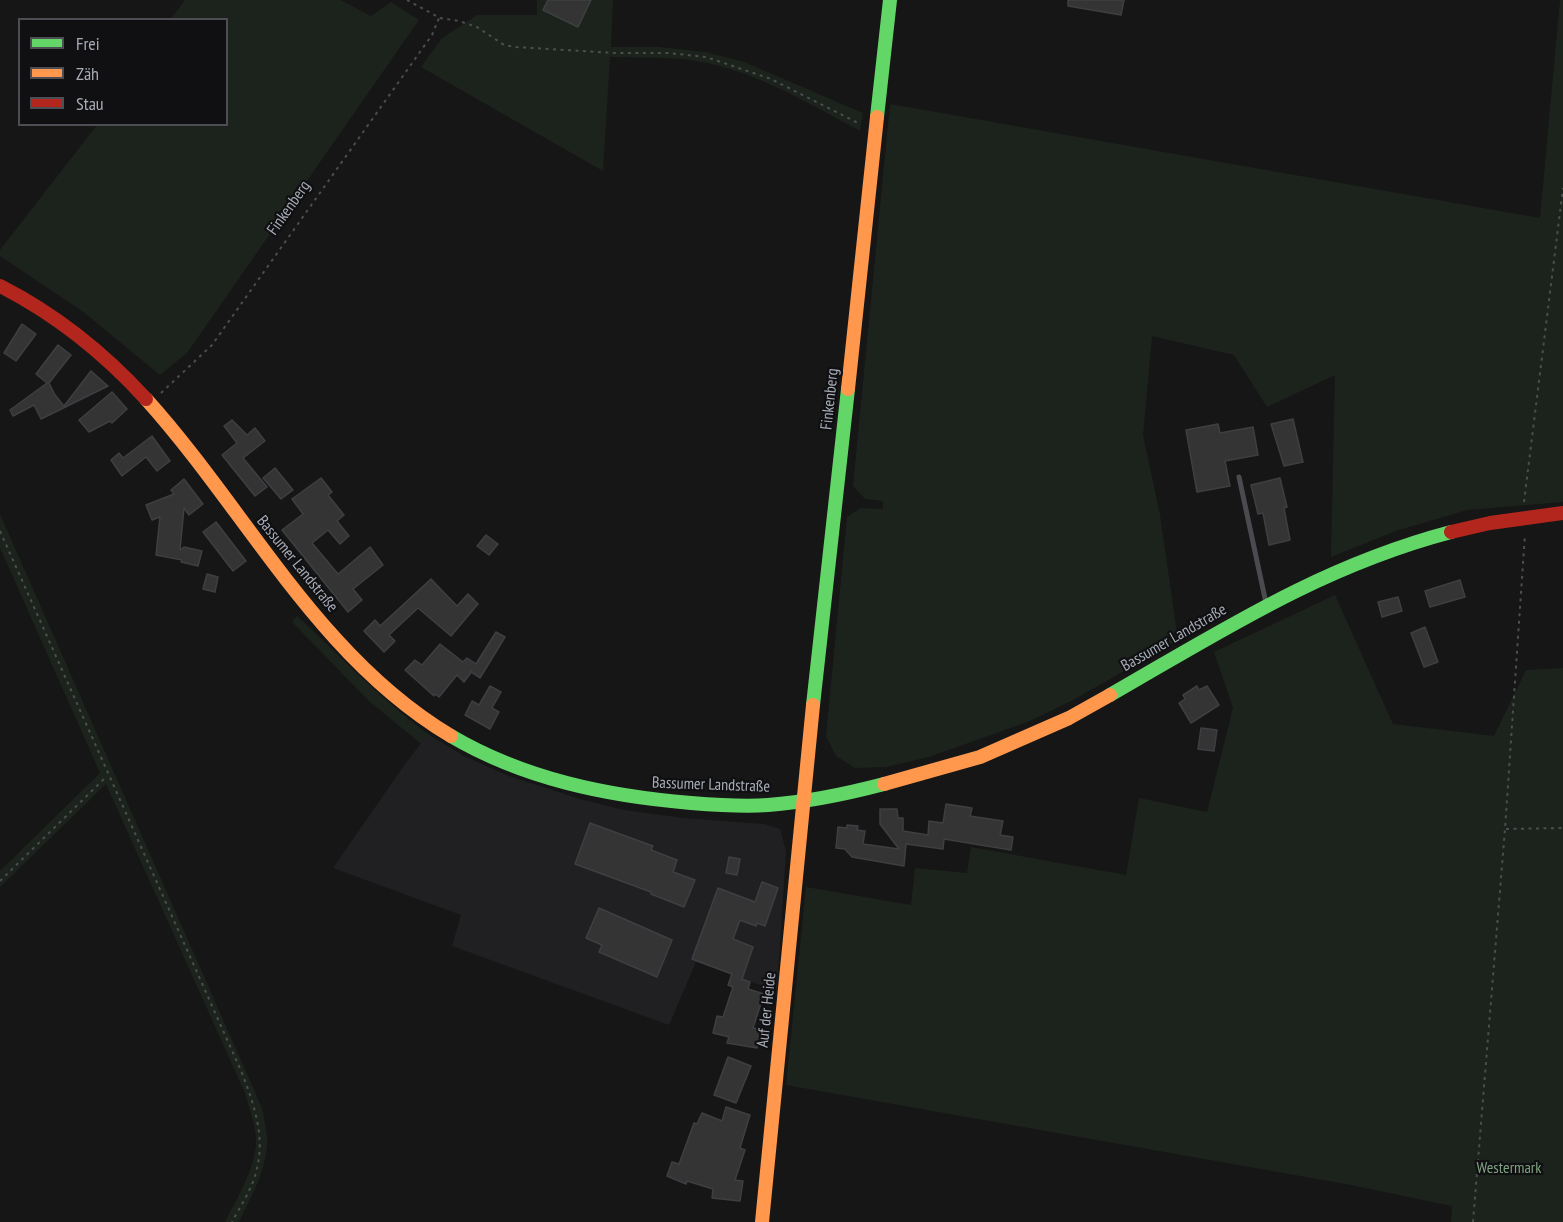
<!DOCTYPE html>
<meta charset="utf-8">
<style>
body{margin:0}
#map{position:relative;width:1563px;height:1222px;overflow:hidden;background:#161616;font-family:"PT Sans Narrow",sans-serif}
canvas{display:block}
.legend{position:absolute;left:18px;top:18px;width:210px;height:108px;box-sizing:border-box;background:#101012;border:2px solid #4c4e54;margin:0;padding:8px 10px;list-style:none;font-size:18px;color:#a7acb7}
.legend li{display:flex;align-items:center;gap:12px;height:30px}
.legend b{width:30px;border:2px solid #4c4e54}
</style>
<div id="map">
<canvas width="1563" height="1222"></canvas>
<ul class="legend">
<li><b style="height:8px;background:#63d668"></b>Frei</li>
<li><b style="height:8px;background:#ff974d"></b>Zäh</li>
<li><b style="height:8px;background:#b3261e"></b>Stau</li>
</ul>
</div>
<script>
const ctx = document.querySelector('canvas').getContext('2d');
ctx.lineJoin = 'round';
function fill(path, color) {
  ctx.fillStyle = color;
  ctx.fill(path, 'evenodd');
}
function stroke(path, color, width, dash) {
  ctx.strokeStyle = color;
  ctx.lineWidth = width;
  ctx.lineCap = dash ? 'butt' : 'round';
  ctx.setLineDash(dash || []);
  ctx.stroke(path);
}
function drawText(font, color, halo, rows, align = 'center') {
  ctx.font = font + ' "PT Sans Narrow",sans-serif';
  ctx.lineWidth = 4.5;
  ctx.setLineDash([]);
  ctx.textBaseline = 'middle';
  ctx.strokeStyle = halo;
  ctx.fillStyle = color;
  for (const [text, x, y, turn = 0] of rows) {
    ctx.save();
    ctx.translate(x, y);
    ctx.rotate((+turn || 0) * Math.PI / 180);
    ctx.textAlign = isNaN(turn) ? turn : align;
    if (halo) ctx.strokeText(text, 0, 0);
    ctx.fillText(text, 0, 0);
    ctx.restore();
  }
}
const built = new Path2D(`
 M428,734L464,756L509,776L580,799L624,810L684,818L764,824L780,829L786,851L777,991L696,962L669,1025L452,946L461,915L333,868L403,767Z`);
const green = new Path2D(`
 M185,0H341L371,16L391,2L419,20L187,353L160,375L82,311L0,256V250L97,125L226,124V20L171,19Z
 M537,0H613L611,47H659L706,52L744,62L863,113L860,131C804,101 748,66 683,59C659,57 634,58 610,57L603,171L421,67L442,38L477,15H537Z
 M1560,0H1563V502L1467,510L1396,531L1331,557L1335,375L1267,407L1234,355L1152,336L1143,435L1160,515L1178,640L1075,699L1030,721L929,757L886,767L855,768L836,756L826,736L847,517L861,508L883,509V501L865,499L853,486L890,104L1540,218Z
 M0,514L262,1108C264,1118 266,1127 267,1137C268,1168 252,1195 239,1222H225C237,1198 254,1171 256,1144C257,1127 249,1109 245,1093L106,784L0,887V871L100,773L0,548Z
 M1335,595L1393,724L1494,736L1526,670L1563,668V1222H1451L1452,1206L1351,1185L786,1085L806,887L911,905L915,868L967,873L971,847L1126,875L1139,798L1207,812L1233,708L1214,652Z
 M297,616C341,656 380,699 428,734L421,744L369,701L292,622Z`);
const building = new Path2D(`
 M548,0H591L578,27L543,10Z
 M1068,0H1124L1121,15L1068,6Z
 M22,324L36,334L16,361L4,353Z
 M58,345L71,355L49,383L55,395L64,406L91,371L108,386L41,419L34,405L13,416L10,410L47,383L36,374Z
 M112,392L127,409L112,423L110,421L89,432L79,420Z
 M1293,419L1303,462L1284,466L1271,424Z
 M232,420L247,435L255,428L265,441L243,458L267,487L255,496L222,455L237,443L224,426Z
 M1218,424L1220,433L1253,427L1258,455L1225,461L1230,486L1197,492L1186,430Z
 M152,436L170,461L157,471L146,457L122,476L111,460L119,453L123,458Z
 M275,468L293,490L281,499L263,478Z
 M321,478L332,492L328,495L344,515L337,521L349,536L340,544L328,530L312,543L338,574L370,547L383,565L353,589L362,600L348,612L282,530L303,514L292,499Z
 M1280,478L1287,507L1284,508L1290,540L1269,545L1263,513L1258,514L1251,485Z
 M184,479L203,504L189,515L184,508L180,550L184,547L202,551L198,566L181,562L182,560L156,555L160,517L152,520L146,505L174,494L171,490Z
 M216,522L246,561L233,571L203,532Z
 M486,535L498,544L489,555L477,546Z
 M207,574L218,577L215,592L203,589Z
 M431,579L457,606L468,594L478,604L451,636L418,608L389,635L395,641L384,652L364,631L375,620L380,626Z
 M1460,580L1465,597L1430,607L1425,591Z
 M1398,597L1402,611L1382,617L1378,602Z
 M1425,627L1438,662L1424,667L1411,633Z
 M496,632L505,637L480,678L471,672L472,671L464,682L457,675L439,697L435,694L434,696L405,670L415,660L422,665L440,644L463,662L467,658L476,664Z
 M490,686L501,692L492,708L499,712L490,729L465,715L472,701L479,705Z
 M1197,686L1199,690L1207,686L1219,705L1191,723L1179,703L1185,699L1183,695Z
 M1201,728L1217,730L1214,751L1198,749Z
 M946,804L972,808L970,816L1003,821L1000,835L1013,837L1011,850L944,839L943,849L906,844L904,866L852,857L845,849L836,848L838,827L847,828V825L858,826L857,830L865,831L863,844L899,849L880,824V809H897L898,818H903V831L928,835L929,821L943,823Z
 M590,823L653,846L651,850L677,860L673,872L695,880L684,907L651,894V892L575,864Z
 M729,857L740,859L737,875L726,873Z
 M762,882L778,888L765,926L757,923L756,926L740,920L733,939L753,947L742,979L750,982L748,989L764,994L753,1028L761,1029L757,1048L727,1043L729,1037L713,1033L717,1016L723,1017L733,987L728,985L732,974L692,959L718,888L755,902Z
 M599,908L672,940L657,977L599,952L602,945L586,938Z
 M728,1057L751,1066L736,1103L714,1095Z
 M726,1107L750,1115L740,1148L745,1150L735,1180L743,1181L740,1201L712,1198L713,1189L687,1181L686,1184L667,1176L672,1162L679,1164L694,1123L697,1124L702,1113L722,1121Z`);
const path = new Path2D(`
 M407,0L440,18L459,21L477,27L504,45L516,47L615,53H668L706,57L771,79L860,124
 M161,393L212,345L432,35L439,18
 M1524,502L1563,188
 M0,531L242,1073C254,1105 266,1137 256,1172C252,1189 240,1207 232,1222
 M1506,829L1563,828
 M0,881L107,776
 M1473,1222L1505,829L1525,534`);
const lane = new Path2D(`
 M1239,477L1266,603`);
const fast = new Path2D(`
 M877,117L890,0
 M1110,695C1223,630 1322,566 1451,532
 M813,705L848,389
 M451,736C524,779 607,796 691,803C716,805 742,807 768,805C807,802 846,794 884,784`);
const slow = new Path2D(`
 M848,389L877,117
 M146,399C247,511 318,657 451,736
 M884,784L980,757L1069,718L1110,695
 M762,1222L813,705`);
const jam = new Path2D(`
 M0,286C57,315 103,352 146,399
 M1451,532L1490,523L1563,513`);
const streetNames = [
 ["Finkenberg",289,208,-55],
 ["Finkenberg",830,399,-84],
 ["Bassumer Landstraße",297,564,51],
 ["Bassumer Landstraße",1174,638,-30],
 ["Bassumer Landstraße",711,785,2],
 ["Auf der Heide",767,1010,-84]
];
const parkNames = [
 ["Westermark",1509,1168]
];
fill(built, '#202022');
fill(green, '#1c231d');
fill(building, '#343435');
stroke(building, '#3e3f42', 1.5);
stroke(path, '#4c4d51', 2, [3, 4.5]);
stroke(lane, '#4a4b4f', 5);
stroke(fast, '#63d668', 14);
stroke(slow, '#ff974d', 14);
stroke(jam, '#b3261e', 14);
drawText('16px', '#a7acb7', '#101012', streetNames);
drawText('16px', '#7ea281', '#101012', parkNames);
</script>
